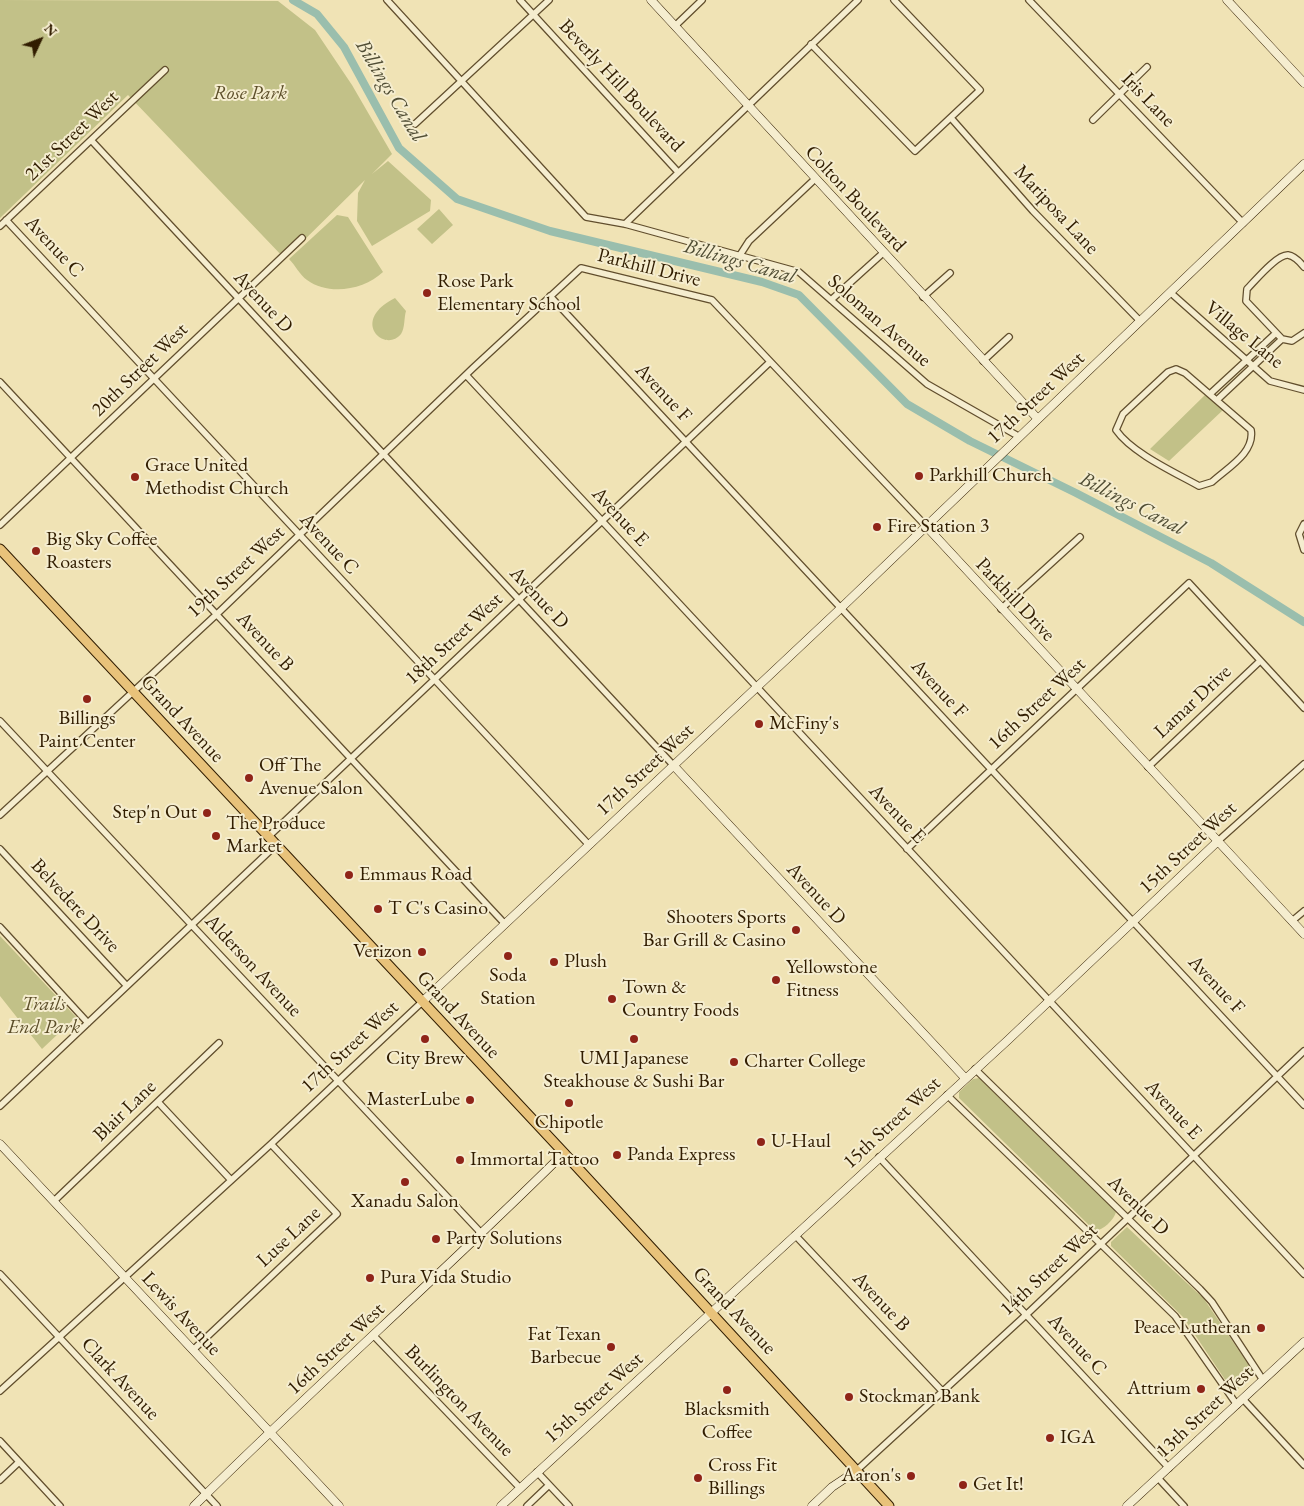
<!DOCTYPE html>
<style>
body{margin:0}
#map{position:relative;width:1304px;height:1506px;overflow:hidden;background:#f0e3b5;font-family:"EB Garamond",serif}
canvas{display:block}
.north{position:absolute;left:15px;top:15px;width:50px;height:50px;-webkit-text-stroke:4px #f5edcf;paint-order:stroke;rotate:47deg;font-size:14px;font-weight:700;line-height:20px;text-align:center;color:#311d00}
.north::after{content:'';display:block;margin:auto;width:18px;height:22px;background:#311d00;clip-path:polygon(50% 0,100% 100%,50% 72%,0 100%)}
</style>
<div id="map">
<canvas width="1304" height="1506"></canvas>
<div class="north">N</div>
</div>
<script>
const ctx = document.querySelector('canvas').getContext('2d');
ctx.lineJoin = 'round';
function fill(path, color) {
  ctx.fillStyle = color;
  ctx.fill(path, 'evenodd');
}
function stroke(path, color, width, dash) {
  ctx.strokeStyle = color;
  ctx.lineWidth = width;
  ctx.lineCap = dash ? 'butt' : 'round';
  ctx.setLineDash(dash || []);
  ctx.stroke(path);
}
function drawText(font, color, halo, rows, align = 'center') {
  ctx.font = font + ' "EB Garamond",serif';
  ctx.lineWidth = 4;
  ctx.setLineDash([]);
  ctx.textBaseline = 'middle';
  ctx.strokeStyle = halo;
  ctx.fillStyle = color;
  for (const [text, x, y, turn = 0] of rows) {
    ctx.save();
    ctx.translate(x, y);
    ctx.rotate((+turn || 0) * Math.PI / 180);
    ctx.textAlign = isNaN(turn) ? turn : align;
    if (halo) ctx.strokeText(text, 0, 0);
    ctx.fillText(text, 0, 0);
    ctx.restore();
  }
}
const green = new Path2D(`
 M0,0L278,1L315,30L352,85L392,154L372,174L388,161L431,200L430,211L372,246L357,221L358,193L365,180L285,259L128,95L0,218Z
 M439,209L453,225L432,244L417,229Z
 M337,215L348,217L383,272C364,290 329,296 307,280C300,275 295,265 289,259Z
 M395,298L406,311C404,317 405,328 401,334C385,354 349,321 395,298Z
 M1205,395L1223,410L1169,461L1150,449Z
 M0,936L76,1017L42,1049L0,996Z
 M979,1078L1116,1212C1114,1220 1103,1230 1095,1231L959,1098V1092L973,1079Z
 M1127,1227L1204,1299L1252,1370V1376L1237,1390H1232L1183,1317L1111,1246V1242Z`);
const canal = new Path2D(`
 M293,0L317,14L344,47L399,148L457,199L550,231L762,282L799,295L907,404L970,441L1076,493L1211,563L1304,622`);
const street = new Path2D(`
 M387,0L586,217L625,224L799,272L927,384L1018,436
 M520,0L678,172
 M1029,0L1243,223
 M675,26L702,0
 M811,44L915,151L980,90L894,0
 M951,118L1033,211L1140,321
 M1093,120L1147,67
 M415,124L549,0
 M91,140L674,766
 M6,220L589,845
 M625,224L858,0
 M0,226L165,70
 M740,255L749,241L815,179
 M1304,267C1300,262 1295,256 1288,255C1277,254 1255,281 1247,289L1246,301L1282,339L1292,341L1304,333
 M1171,293L1270,381L1304,390
 M550,296L1304,1105
 M923,297L950,273
 M831,300L883,253
 M983,361L1009,337
 M1176,369L1185,373L1251,430C1255,453 1227,468 1212,482L1199,486C1174,472 1132,453 1116,430L1123,414L1168,372Z
 M466,375L1304,1274
 M0,382L505,924
 M1210,394L1276,333
 M1217,400L1282,339
 M1304,524L1299,534L1304,550
 M0,525L302,238
 M1001,609L1080,537
 M0,721L482,1234
 M1148,767L1260,661
 M0,815L217,614L473,368L581,268L712,300L925,525
 M268,837L770,362
 M1218,841L1304,764
 M0,849L126,985
 M907,849L1189,583L1304,708
 M1292,921L1304,911
 M0,927L88,1023
 M975,1069L1200,1289L1212,1302L1263,1380
 M947,1095L1175,1316L1237,1405
 M158,1102L231,1180
 M0,1106L276,845
 M879,1157L1169,1468
 M54,1201L219,1043
 M795,1235L943,1392
 M0,1274L217,1506
 M374,1336L520,1488
 M193,1350L337,1214L271,1144
 M0,1391L271,1144L422,1002
 M1243,1399L1304,1465
 M0,1441L60,1506
 M856,1471L1027,1314L1304,1051
 M537,1472L569,1506
 M1158,1478L1184,1506
 M0,1480L19,1462
 M527,1506L549,1485`);
const secondary = new Path2D(`
 M651,0L1037,418
 M1227,0L1304,83
 M925,525L1304,934
 M674,766L965,1078
 M422,1002L841,608L1304,164
 M0,1144L339,1506
 M194,1506C315,1386 443,1273 564,1153
 M501,1506L1008,1040L1218,841
 M812,1506L832,1487L856,1471
 M1127,1506L1304,1342`);
const primary = new Path2D(`
 M0,549L564,1153L889,1506`);
const markers = [
 [427,293,5,"#8f2418"],
 [919,476,5,"#8f2418"],
 [135,477,5,"#8f2418"],
 [877,527,5,"#8f2418"],
 [36,551,5,"#8f2418"],
 [87,699,5,"#8f2418"],
 [759,724,5,"#8f2418"],
 [249,778,5,"#8f2418"],
 [207,813,5,"#8f2418"],
 [216,836,5,"#8f2418"],
 [349,875,5,"#8f2418"],
 [378,909,5,"#8f2418"],
 [796,930,5,"#8f2418"],
 [422,952,5,"#8f2418"],
 [508,956,5,"#8f2418"],
 [554,962,5,"#8f2418"],
 [776,980,5,"#8f2418"],
 [612,999,5,"#8f2418"],
 [425,1039,5,"#8f2418"],
 [634,1039,5,"#8f2418"],
 [734,1062,5,"#8f2418"],
 [470,1100,5,"#8f2418"],
 [569,1103,5,"#8f2418"],
 [761,1142,5,"#8f2418"],
 [617,1155,5,"#8f2418"],
 [460,1160,5,"#8f2418"],
 [405,1182,5,"#8f2418"],
 [436,1239,5,"#8f2418"],
 [370,1278,5,"#8f2418"],
 [1261,1328,5,"#8f2418"],
 [611,1347,5,"#8f2418"],
 [1201,1389,5,"#8f2418"],
 [727,1390,5,"#8f2418"],
 [849,1397,5,"#8f2418"],
 [1050,1438,5,"#8f2418"],
 [911,1476,5,"#8f2418"],
 [698,1478,5,"#8f2418"],
 [963,1485,5,"#8f2418"]
];
const streetNames = [
 ["Beverly Hill Boulevard",621,86,47],
 ["Iris Lane",1148,100,46],
 ["21st Street West",72,136,-44],
 ["Colton Boulevard",855,199,47],
 ["Mariposa Lane",1056,210,47],
 ["Avenue C",54,247,47],
 ["Parkhill Drive",649,268,14],
 ["Avenue D",263,302,47],
 ["Soloman Avenue",879,321,41],
 ["Village Lane",1244,335,39],
 ["20th Street West",140,370,-44],
 ["Avenue F",663,393,47],
 ["17th Street West",1036,398,-43],
 ["Avenue E",620,517,47],
 ["Avenue C",329,544,47],
 ["19th Street West",236,572,-43],
 ["Avenue D",539,598,47],
 ["Parkhill Drive",1015,600,47],
 ["18th Street West",454,639,-43],
 ["Avenue B",265,642,47],
 ["Avenue F",939,689,47],
 ["Lamar Drive",1193,702,-43],
 ["16th Street West",1037,704,-43],
 ["Grand Avenue",182,719,47],
 ["17th Street West",645,770,-43],
 ["Avenue E",897,814,47],
 ["15th Street West",1188,848,-43],
 ["Avenue D",816,894,47],
 ["Belvedere Drive",75,906,47],
 ["Alderson Avenue",253,966,47],
 ["Avenue F",1216,985,47],
 ["Grand Avenue",458,1015,47],
 ["17th Street West",350,1047,-43],
 ["Avenue E",1173,1110,47],
 ["Blair Lane",125,1111,-44],
 ["15th Street West",892,1123,-43],
 ["Avenue D",1138,1206,44],
 ["Luse Lane",289,1237,-43],
 ["14th Street West",1049,1270,-43],
 ["Avenue B",881,1302,47],
 ["Grand Avenue",734,1311,47],
 ["Lewis Avenue",181,1314,47],
 ["Avenue C",1077,1345,47],
 ["16th Street West",336,1349,-43],
 ["Clark Avenue",120,1379,47],
 ["15th Street West",594,1398,-42],
 ["Burlington Avenue",459,1401,46],
 ["13th Street West",1205,1412,-43]
];
const parkNames = [
 ["Rose Park",250,94],
 ["Trails",44,1005],
 ["End Park",44,1028]
];
const poiNames = [
 ["Rose Park",437,282],
 ["Elementary School",437,305],
 ["Grace United",145,466],
 ["Methodist Church",145,489],
 ["Parkhill Church",929,476],
 ["Fire Station 3",887,527],
 ["Big Sky Coffee",46,540],
 ["Roasters",46,563],
 ["Billings",87,719,"center"],
 ["Paint Center",87,742,"center"],
 ["McFiny's",769,724],
 ["Off The",259,766],
 ["Avenue Salon",259,789],
 ["Step'n Out",197,813,"right"],
 ["The Produce",226,824],
 ["Market",226,847],
 ["Emmaus Road",359,875],
 ["T C's Casino",388,909],
 ["Shooters Sports",786,918,"right"],
 ["Bar Grill & Casino",786,941,"right"],
 ["Verizon",412,952,"right"],
 ["Plush",564,962],
 ["Yellowstone",786,968],
 ["Fitness",786,991],
 ["Soda",508,976,"center"],
 ["Station",508,999,"center"],
 ["Town &",622,988],
 ["Country Foods",622,1011],
 ["City Brew",425,1059,"center"],
 ["UMI Japanese",634,1059,"center"],
 ["Steakhouse & Sushi Bar",634,1082,"center"],
 ["Charter College",744,1062],
 ["MasterLube",460,1100,"right"],
 ["Chipotle",569,1123,"center"],
 ["U-Haul",771,1142],
 ["Panda Express",627,1155],
 ["Immortal Tattoo",470,1160],
 ["Xanadu Salon",405,1202,"center"],
 ["Party Solutions",446,1239],
 ["Pura Vida Studio",380,1278],
 ["Peace Lutheran",1251,1328,"right"],
 ["Fat Texan",601,1335,"right"],
 ["Barbecue",601,1358,"right"],
 ["Attrium",1191,1389,"right"],
 ["Stockman Bank",859,1397],
 ["Blacksmith",727,1410,"center"],
 ["Coffee",727,1433,"center"],
 ["IGA",1060,1438],
 ["Cross Fit",708,1466],
 ["Billings",708,1489],
 ["Aaron's",901,1476,"right"],
 ["Get It!",973,1485]
];
const waterNames = [
 ["Billings Canal",390,91,59],
 ["Billings Canal",740,262,16],
 ["Billings Canal",1132,504,27]
];
fill(green, '#c2c188');
stroke(canal, '#9abead', 8);
stroke(street, '#614e2d', 8);
stroke(secondary, '#311d00', 9);
stroke(primary, '#311d00', 11);
stroke(street, '#f5edcf', 5.5);
stroke(secondary, '#f5edcf', 8);
stroke(primary, '#e8c27a', 9);
for (const [x, y, r, color] of markers) {
  const dot = new Path2D();
  dot.arc(x, y, r, 0, 2 * Math.PI);
  ctx.fillStyle = color;
  ctx.fill(dot);
  stroke(dot, '#f5edcf', 2);
}
drawText('20px', '#311d00', '#f5edcf', streetNames);
drawText('italic 20px', '#5c4e29', '#f5edcf', parkNames);
drawText('20px', '#311d00', '#f5edcf', poiNames, 'left');
drawText('italic 21px', '#504d34', '#f5edcf', waterNames);
</script>
